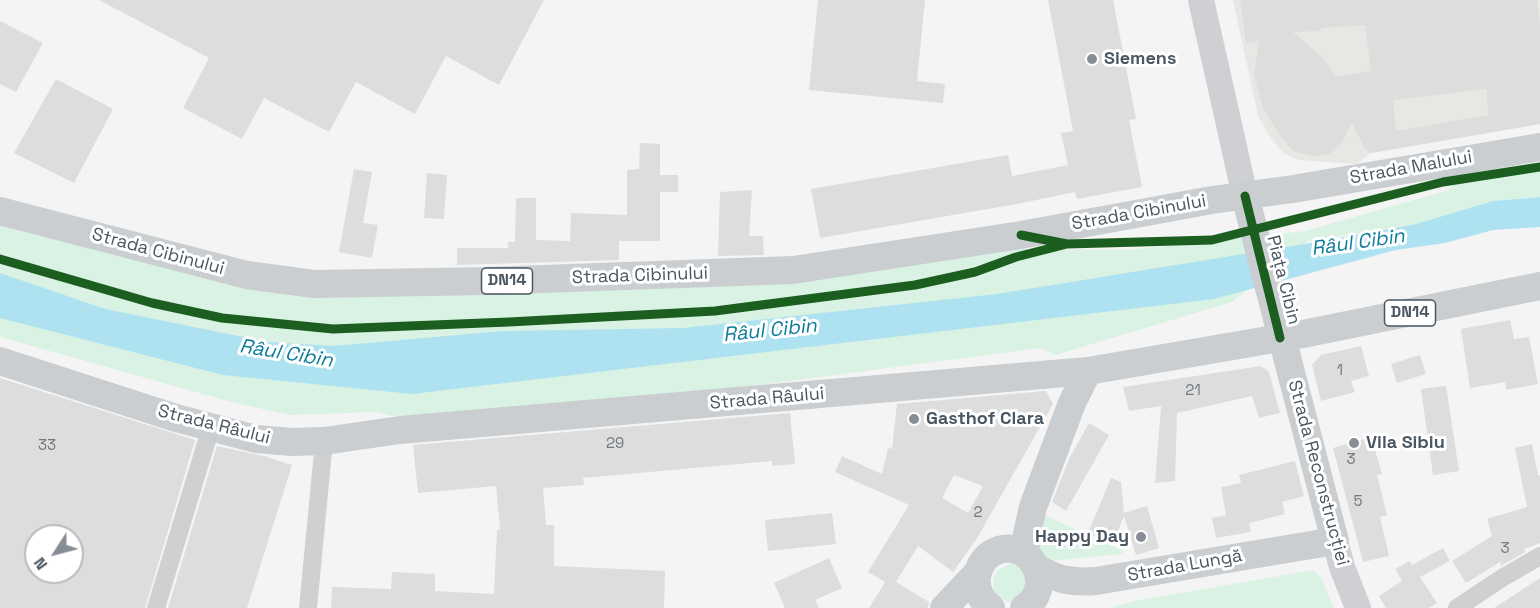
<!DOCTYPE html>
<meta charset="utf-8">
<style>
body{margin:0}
#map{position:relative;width:1540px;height:608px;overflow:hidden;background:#f4f4f4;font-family:"Space Grotesk",sans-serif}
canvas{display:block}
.north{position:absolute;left:24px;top:524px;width:60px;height:60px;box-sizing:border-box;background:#fff;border:2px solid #b7bbc0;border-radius:50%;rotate:234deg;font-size:16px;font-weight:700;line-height:24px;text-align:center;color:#4a5661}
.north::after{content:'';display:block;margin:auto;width:21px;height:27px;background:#868d94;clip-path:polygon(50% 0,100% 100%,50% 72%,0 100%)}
</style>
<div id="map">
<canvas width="1540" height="608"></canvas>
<div class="north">N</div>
</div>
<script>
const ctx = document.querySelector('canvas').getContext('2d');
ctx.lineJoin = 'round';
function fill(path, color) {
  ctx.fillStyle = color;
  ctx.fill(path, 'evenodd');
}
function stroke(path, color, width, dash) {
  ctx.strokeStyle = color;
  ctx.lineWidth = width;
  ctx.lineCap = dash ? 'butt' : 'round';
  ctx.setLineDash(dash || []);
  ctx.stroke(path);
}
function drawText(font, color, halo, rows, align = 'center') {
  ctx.font = font + ' "Space Grotesk",sans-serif';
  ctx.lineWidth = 6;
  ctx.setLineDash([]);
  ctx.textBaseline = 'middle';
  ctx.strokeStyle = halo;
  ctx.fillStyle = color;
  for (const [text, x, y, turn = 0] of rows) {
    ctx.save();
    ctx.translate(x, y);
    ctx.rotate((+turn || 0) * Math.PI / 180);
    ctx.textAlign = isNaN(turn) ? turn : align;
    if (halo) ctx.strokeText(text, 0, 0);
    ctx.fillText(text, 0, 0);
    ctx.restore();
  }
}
const commercial = new Path2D(`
 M1233,0H1540V124L1371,153L1356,164L1298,160L1283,153L1268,134L1258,116Z`);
const green = new Path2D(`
 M1540,164V197L1493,201L1416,224L1308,241L1232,302L1055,355L1040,348L698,393L415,421L376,412L290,415L235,403L0,337V211L286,282L1021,249L1130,250L1305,231L1446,191L1463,176Z
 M1042,514L1123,551L1122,554L1050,561L1036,552Z
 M1011,564L1018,565L1030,579L1016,602C996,604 986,584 999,569Z
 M1314,570L1322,579L1334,608H1109L1134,601Z`);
const water = new Path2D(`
 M1540,197V227L1493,230L1445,243L1396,250L1214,299L412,394L223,375L0,318V273L105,309L268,342L333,346L503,331L683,328L997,294L1311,243L1416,224L1493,201Z`);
const building = new Path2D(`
 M99,0H544L499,85L446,56L415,114L356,82L329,132L264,98L242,139L183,108L209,58Z
 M818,0H925L917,81L945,84L943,103L809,90Z
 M1048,0H1113L1136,119L1129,120L1142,187L1077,199L1075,192L1017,204L820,238L811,189L1008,155L1012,176L1068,165L1061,133L1073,131Z
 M1240,0H1537L1540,23V124L1371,153L1365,149L1352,123L1340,145L1329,154L1313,156L1293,151L1278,133L1262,106L1254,75L1259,41L1246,43ZM1365,25L1371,71L1336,77L1323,58L1293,32L1321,31V28ZM1486,89L1489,115L1396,131L1393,100Z
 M0,21L43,43L16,92L0,84Z
 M56,79L113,109L74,183L14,153Z
 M640,143L660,144V175H678V192H660V241H619V260L457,265V248H508V242H515L516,198H536V240L570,241L571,213L627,215V170L639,169Z
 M354,169L372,172L363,223L378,225L372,258L339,252Z
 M427,173L447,175L444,219L424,218Z
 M752,190L749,236H763L764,255L718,256L720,192Z
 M1510,320L1514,339L1529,337L1538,384L1506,390L1505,382L1470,388L1461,329Z
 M1361,346L1369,376L1351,381L1355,392L1321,401L1312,365L1321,355Z
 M1420,355L1426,374L1397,383L1391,364Z
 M1261,366L1269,372L1280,413L1259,418L1252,396L1177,413L1175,481L1155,483L1161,406L1129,411L1123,387Z
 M0,378L195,440L145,608H0ZM36,536H72V572H36Z
 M1446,386L1459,471L1433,475L1421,389Z
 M1046,391L1053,404L976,540L953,572L918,546L896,582L929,602L928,608H869L885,582L868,572L909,505L835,472L842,456L882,474L888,448L892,449L897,404ZM954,475L983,486L968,513L942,498Z
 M790,413L795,464L772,466V461L583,478L584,485L543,488L546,525H554V566L665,571L664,608H331L332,587L391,589L392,572L435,574V591L494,594L497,530L500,529L496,486L418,493L413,445Z
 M1089,423L1109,435L1066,511L1052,502L1070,457Z
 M1371,437L1382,474L1377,475L1387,515L1380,517L1389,556L1363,562L1333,448Z
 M1532,444L1538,476L1540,475V543L1524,549L1525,552L1501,566L1500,562L1466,583L1452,561L1492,536L1487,519L1527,507L1515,448Z
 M217,446L264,456L292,465L247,608H168Z
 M1295,461L1304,496L1282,502L1285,514L1249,523L1251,532L1216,538L1212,518L1226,515L1221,487L1241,483L1239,475Z
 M1111,478L1121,482L1124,513L1147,506L1159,548L1136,555L1124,516L1112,545L1088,533Z
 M832,513L836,544L768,551L765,520Z
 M1443,548L1450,561L1420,577L1437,603L1429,608H1386L1379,596L1402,581L1395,569L1410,561L1412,565Z
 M829,558L842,588L815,600L819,608H785L774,583Z
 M1540,578V608H1494Z`);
const street = new Path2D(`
 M156,608L211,427
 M308,608L324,441
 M1457,608L1502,578L1540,556`);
const secondary = new Path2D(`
 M1201,0L1245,196
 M1335,541L1342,567L1358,608`);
const primary = new Path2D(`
 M0,211L247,275L314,284L487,281L793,270L1021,235L1212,200L1293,189L1540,147
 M0,361L176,418L256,439L292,442L324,441L400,430L1088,371L1303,334L1540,286
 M1025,554L1027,534L1033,507L1072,403L1088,371
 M1037,568C1057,580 1073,583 1096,581L1335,541L1245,196
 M944,608L977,573
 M991,608C981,600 975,589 977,576C979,566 984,558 992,553C1027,533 1059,585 1024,608`);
const cycleway = new Path2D(`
 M1245,196L1280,338
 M1021,235L1067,244L1212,240L1443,182L1540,167
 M0,259L152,303L222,318L333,329L509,322L715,311L915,285L975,272L1016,257L1067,244`);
const markers = [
 [1092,59,6,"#868d94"],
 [914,419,6,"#868d94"],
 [1354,443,6,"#868d94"],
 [1141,537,6,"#868d94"]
];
const numberNames = [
 ["1",1340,371],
 ["21",1193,391],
 ["29",615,444],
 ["33",47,446],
 ["3",1351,460],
 ["5",1358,502],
 ["2",978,513],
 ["3",1505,549]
];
const shields = [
 [507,281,51],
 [1410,313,51]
];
const shieldNames = [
 ["DN14",507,281],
 ["DN14",1410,313]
];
const poiNames = [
 ["Siemens",1104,59],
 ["Gasthof Clara",926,419],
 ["Vila Sibiu",1366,443],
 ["Happy Day",1129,537,"right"]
];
const streetNames = [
 ["Strada Malului",1411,168,-10],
 ["Strada Cibinului",1139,213,-10],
 ["Strada Cibinului",158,252,15],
 ["Strada Cibinului",640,276,-2],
 ["Piața Cibin",1283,280,76],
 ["Strada Râului",767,399,-5],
 ["Strada Râului",214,425,14],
 ["Strada Reconstrucției",1318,473,75],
 ["Strada Lungă",1185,566,-10]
];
const waterNames = [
 ["Râul Cibin",1358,243,-8],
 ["Râul Cibin",770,331,-6],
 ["Râul Cibin",286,354,9]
];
fill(commercial, '#e8e7e3');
fill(green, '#d9f2e3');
fill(water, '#aee2f0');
fill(building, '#ddddde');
stroke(street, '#ced0d2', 18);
stroke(secondary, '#ced0d4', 26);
stroke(primary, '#caced1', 28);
stroke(cycleway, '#1b5e20', 9);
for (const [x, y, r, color] of markers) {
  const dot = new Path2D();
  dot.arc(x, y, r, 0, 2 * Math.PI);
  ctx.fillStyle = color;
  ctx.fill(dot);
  stroke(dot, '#fff', 2);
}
drawText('15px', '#707881', null, numberNames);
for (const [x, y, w] of shields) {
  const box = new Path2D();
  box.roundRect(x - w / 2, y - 13, w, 26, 4.5);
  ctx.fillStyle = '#fff';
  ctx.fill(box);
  stroke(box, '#4a5661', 1.5);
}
drawText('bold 16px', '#4a5661', null, shieldNames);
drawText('bold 18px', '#4a5661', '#fff', poiNames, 'left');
drawText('18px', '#4a5661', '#fff', streetNames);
drawText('italic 20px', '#0c7c9b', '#fff', waterNames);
</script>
